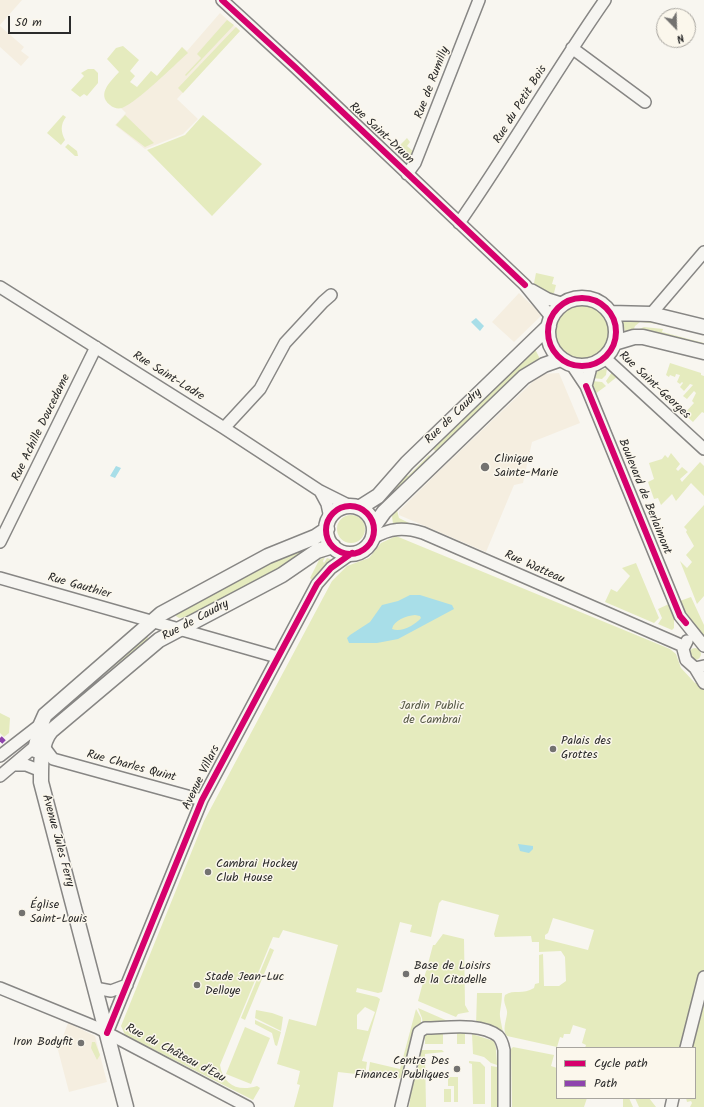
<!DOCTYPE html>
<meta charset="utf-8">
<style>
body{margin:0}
#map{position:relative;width:704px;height:1107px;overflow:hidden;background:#f8f6f0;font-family:Kalam,sans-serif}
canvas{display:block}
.legend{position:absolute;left:556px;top:1047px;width:140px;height:52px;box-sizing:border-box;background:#fbf7ec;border:1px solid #a8a59f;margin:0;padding:5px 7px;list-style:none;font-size:12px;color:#2b2b2b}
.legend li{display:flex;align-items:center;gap:8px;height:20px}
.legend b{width:20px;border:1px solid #a8a59f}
.north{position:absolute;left:656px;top:8px;width:40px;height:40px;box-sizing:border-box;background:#fbf7ec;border:1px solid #a8a59f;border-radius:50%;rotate:157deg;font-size:11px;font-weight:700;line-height:16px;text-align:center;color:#2b2b2b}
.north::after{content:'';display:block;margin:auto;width:14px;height:18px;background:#737270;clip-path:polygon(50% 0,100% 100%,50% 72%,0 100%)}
.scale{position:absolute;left:8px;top:16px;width:63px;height:18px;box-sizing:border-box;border:2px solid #2b2b2b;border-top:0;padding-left:5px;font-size:12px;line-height:14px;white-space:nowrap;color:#2b2b2b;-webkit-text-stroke:3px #fbf7ec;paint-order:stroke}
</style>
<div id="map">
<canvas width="704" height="1107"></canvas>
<ul class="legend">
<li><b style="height:5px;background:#d6006c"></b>Cycle path</li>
<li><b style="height:5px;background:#8e44ad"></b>Path</li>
</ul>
<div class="north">N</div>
<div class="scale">50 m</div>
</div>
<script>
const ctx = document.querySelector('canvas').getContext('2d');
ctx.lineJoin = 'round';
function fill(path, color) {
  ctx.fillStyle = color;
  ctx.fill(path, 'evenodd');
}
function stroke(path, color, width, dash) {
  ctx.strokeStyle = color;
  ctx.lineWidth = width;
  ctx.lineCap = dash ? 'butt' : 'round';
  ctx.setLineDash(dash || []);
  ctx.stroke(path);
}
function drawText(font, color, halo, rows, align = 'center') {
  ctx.font = font + ' Kalam,sans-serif';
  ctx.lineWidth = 3;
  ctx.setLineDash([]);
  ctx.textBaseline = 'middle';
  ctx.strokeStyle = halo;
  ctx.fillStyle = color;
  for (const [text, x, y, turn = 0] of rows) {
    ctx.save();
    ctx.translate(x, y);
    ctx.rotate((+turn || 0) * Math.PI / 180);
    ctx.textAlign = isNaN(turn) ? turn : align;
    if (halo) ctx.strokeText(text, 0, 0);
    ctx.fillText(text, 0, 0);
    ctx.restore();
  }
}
const built = new Path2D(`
 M0,0H22L0,25Z
 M220,13L240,31L177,99L198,119L183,134L145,149L115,125L126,113L121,108L137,98L151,71L157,76L182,47L187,51Z
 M0,26L24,47L21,51L29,57L21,66L0,47Z
 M519,293L542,315L514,342L492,322Z
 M559,373L580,423L532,442L523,483L514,485L486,552L399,515V511L438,472L541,374Z
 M68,1023L95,1036L107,1082L69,1092L58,1050Z`);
const green = new Path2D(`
 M227,20L234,25L186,76L185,75L201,58L197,54Z
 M236,27L240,31L183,93L178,88Z
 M123,46L139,60L130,71L135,76L130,82L137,87L151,71L157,76L182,47L188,53C172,67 140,100 122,108C118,109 113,108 110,105C96,94 111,81 119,72L107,59L116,48Z
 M88,69H94L98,73V83L87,96L84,94L80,97L71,90L84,76L81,73Z
 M63,115L66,117C60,125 61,132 65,140L61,145L47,133Z
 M125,115L154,143L145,147L116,125Z
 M203,115L262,164L212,216L147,150L185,135Z
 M407,138L410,142L407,146L414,152L407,158L396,149Z
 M68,144L77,151L78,156H75L65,147Z
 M536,273L554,277L552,284L556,285L554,293C547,294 538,289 534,283Z
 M554 332a28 28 0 1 1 56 0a28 28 0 1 1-56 0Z
 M621,318H646L667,325L640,322L635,326L632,334H626Z
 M644,327L663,329L662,332L704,343V347L636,333L637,330Z
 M535,349L541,361L438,453L433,449Z
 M670,363L701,373V375L704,376V413L702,412L693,422L684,414L694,403L692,401L696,393L694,391L687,399L683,396L693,385L690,384L684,391L680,387L683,383L682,382L680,384L677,382L680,375L676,374L675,377L670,375L669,377L666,375Z
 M607,368L606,375L602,379L592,378L598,371Z
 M612,372L618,376L608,384L606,381Z
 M591,381L602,382L606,386L595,394Z
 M671,453L680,464L676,469L678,471L682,467L688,472L680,479L682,482L700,462L704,466V496L691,483L676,501L672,494L661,505L658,498L654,499L648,482L654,479L649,463L662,459L665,455L668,458Z
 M429,455L433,458L393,496L388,491L402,474L408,476Z
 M704,505V596L697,604L680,561L687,568L692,562L686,555L694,546L686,532L687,530L684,527Z
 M397,510L399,518L409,523L393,524L392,516Z
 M337 529a14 14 0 1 1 28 0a14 14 0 1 1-28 0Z
 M396,536L670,649L676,654L681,668L695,683L704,681V1107H690L692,1103L691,1101L687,1102L686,1098H695V1048H585L586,1045L582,1043L586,1029L573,1025L570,1034H564L563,1038L560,1037L557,1047L507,1036C502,1031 506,1021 507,1014C508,1008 502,1003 505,995C514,989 523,995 534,988L535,984L539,983V955L543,954L544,986H559L566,981L565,957L561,951L539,952V942H532L531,936L495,937L494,934L499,915L442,900L439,903L431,937L410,932L412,925L400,922L382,992L378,993L357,988L356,992L377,997L380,999L362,1061L367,1062L365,1075L338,1072L333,1107H294L300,1085L297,1084L300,1071L277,1064L289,1019L316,1026L338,945L283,930L279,938L273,937L220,1065C223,1085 238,1092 257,1086L260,1088L253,1100L125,1035L121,1026L204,821L332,581L347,566L369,558L381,543ZM553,918L594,930L588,950L545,939V935L548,933ZM365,1007L375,1012L368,1031L357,1029V1015Z
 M312,543L317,545L289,565L190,616L179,618L176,616V613L271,560Z
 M325,557L323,561L324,563L327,558L333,560L314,581L310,578L319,560Z
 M636,563L659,618L654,623L605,602L611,589L617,592L630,576L622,568Z
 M691,597L704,625V636L692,631L680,601Z
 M669,604L674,615V628L672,630L658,624L662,618L658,609Z
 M143,635L148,637L147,640L55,714Z
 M689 654a6 6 0 1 1 12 0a6 6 0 1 1-12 0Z
 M0,713L10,718L9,733L4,737L0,733Z
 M443,934L464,939L465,1005L469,1012L458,1014L456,1017L418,1001L433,945H435Z
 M270,948L274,950L245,1020L241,1018Z
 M477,993H502C502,1000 501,1005 500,1012C499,1016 503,1029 503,1034L476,1026Z
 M418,1008L457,1025H423L422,1018Z
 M416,1009L421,1018V1025H417L402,1077L397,1079L368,1075L370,1062L400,1069Z
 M256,1010L272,1013L283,1017L281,1031L255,1018Z
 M255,1020L281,1032L277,1046L275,1045L272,1033L255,1024Z
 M245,1027L270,1038L251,1084L226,1074Z
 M443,1032V1044H425V1033Z
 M457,1032H465V1044H457Z
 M472,1034L494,1041L496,1048L497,1065L491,1063L484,1057L473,1054Z
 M95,1042L100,1055L97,1060L91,1048L92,1042Z
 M513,1047L554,1055L551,1066L557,1068V1098H587L584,1107H512L511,1049Z
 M420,1050H442L444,1052L425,1054L426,1107H409L410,1101L404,1100L405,1097L410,1098L411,1087L407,1086Z
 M469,1061L480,1062L485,1067V1104H473L472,1064L469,1063Z
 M491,1066L497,1067L498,1107H491Z
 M448,1077H458V1102H454V1086H448Z
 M444,1089H451V1102H444Z
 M623,1098H629L633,1107H623Z
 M635,1098H649L656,1107H639Z`);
const water = new Path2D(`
 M476,318L484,326L480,331L471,322Z
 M116,466L121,468L115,478L110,476Z
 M410,595H420L452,605L454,609L398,639L377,643H349L347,638L350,635L370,622L382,605L398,601ZM415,615L420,616L421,618C415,625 401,633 392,629C394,620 406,616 415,615Z
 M518,844L533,846V849L529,853L520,851Z`);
const minor = new Path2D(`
 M222,0L295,67L525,285L552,318
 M572,48L645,102
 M407,174L415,163L479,0
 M459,223C510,150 554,73 605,0
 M0,287L224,428L320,491L350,506
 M532,290L548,299L564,304
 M651,314L704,252
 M605,358L704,449
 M572,365L586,386L680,616L704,646
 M586,386L590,371V365
 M224,428L260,389L285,343L323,302L331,295
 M320,491L327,504L330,518
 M373,538C390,528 404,527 423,533L683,646
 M0,542L96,347
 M0,578L277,657
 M687,641L683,649L686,660L695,668L704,666
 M695,668L704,683
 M44,747L53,759L202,800
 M0,756L41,724
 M13,765H26L36,769
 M0,776L39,743
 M0,988L98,1028L248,1107
 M95,988L111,991L127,985
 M107,1033L202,800L317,584L331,568L352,553
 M686,1048L704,977
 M401,1107L419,1032L425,1028C446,1028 480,1022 498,1036C502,1040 503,1045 504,1050V1107
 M671,1107L673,1098`);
const major = new Path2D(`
 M548 332a34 34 0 1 1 68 0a34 34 0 1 1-68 0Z
 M610,313L651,314L704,327
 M614,343L634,337H643L704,352
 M326 530a24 24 0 1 1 48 0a24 24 0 1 1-48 0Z
 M359,508L378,496L407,463L549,326
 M374,526L384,512L524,377L544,365L561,359
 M35,750L41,724L45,715L161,614L268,556L315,537L327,529
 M126,1107L41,782C41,766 40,744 51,731L159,640L282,575L317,551L333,546`);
const quiet = new Path2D(`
 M0,738L4,742`);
const cycleway = new Path2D(`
 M222,0L295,67L525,285
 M548 332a34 34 0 1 1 68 0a34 34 0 1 1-68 0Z
 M586,386L680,616L686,623
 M326 530a24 24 0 1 1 48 0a24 24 0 1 1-48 0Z
 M107,1033L202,800L317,584L331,568L352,553`);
const markers = [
 [485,467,5,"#737270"],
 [553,749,4,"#737270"],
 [208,872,4,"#737270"],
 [22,913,4,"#737270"],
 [406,974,4,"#737270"],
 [197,985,4,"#737270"],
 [81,1043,4,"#737270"],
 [457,1069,4,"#737270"]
];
const streetNames = [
 ["Rue de Rumilly",433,83,-69],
 ["Rue du Petit Bois",521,105,-58],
 ["Rue Saint-Druon",381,134,43],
 ["Rue Saint-Ladre",168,377,32],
 ["Rue Saint-Georges",654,386,43],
 ["Rue de Caudry",454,417,-44],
 ["Rue Achille Doucedame",42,428,-64],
 ["Boulevard de Berlaimont",644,497,68],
 ["Rue Watteau",534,568,24],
 ["Rue Gauthier",79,587,16],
 ["Rue de Caudry",196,621,-28],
 ["Rue Charles Quint",131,767,15],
 ["Avenue Villars",202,778,-64],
 ["Avenue Jules Ferry",57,841,75],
 ["Rue du Château d'Eau",175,1054,28]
];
const poiNames = [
 ["Clinique",494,460],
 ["Sainte-Marie",494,474],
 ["Palais des",561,742],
 ["Grottes",561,756],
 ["Cambrai Hockey",216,865],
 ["Club House",216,879],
 ["Église",30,906],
 ["Saint-Louis",30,920],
 ["Base de Loisirs",414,967],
 ["de la Citadelle",414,981],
 ["Stade Jean-Luc",205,978],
 ["Delloye",205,992],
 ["Iron Bodyfit",73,1043,"right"],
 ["Centre Des",449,1062,"right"],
 ["Finances Publiques",449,1076,"right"]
];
const parkNames = [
 ["Jardin Public",432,707],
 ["de Cambrai",432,721]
];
fill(built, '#f5eee0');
fill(green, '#e5ebbe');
fill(water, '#a8dee8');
stroke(minor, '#878684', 14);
stroke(major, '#878684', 17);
stroke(minor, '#f6f5f1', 11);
stroke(major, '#f6f5f1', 14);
stroke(quiet, '#8e44ad', 5, [10, 5]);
stroke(cycleway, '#d6006c', 6);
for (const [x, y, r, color] of markers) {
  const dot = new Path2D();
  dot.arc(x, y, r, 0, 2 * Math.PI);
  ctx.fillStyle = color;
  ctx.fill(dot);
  stroke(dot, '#fbf7ec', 1.5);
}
drawText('12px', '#2b2b2b', '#fbf7ec', streetNames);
drawText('12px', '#2b2b2b', '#fbf7ec', poiNames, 'left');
drawText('12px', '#565946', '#fbf7ec', parkNames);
</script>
